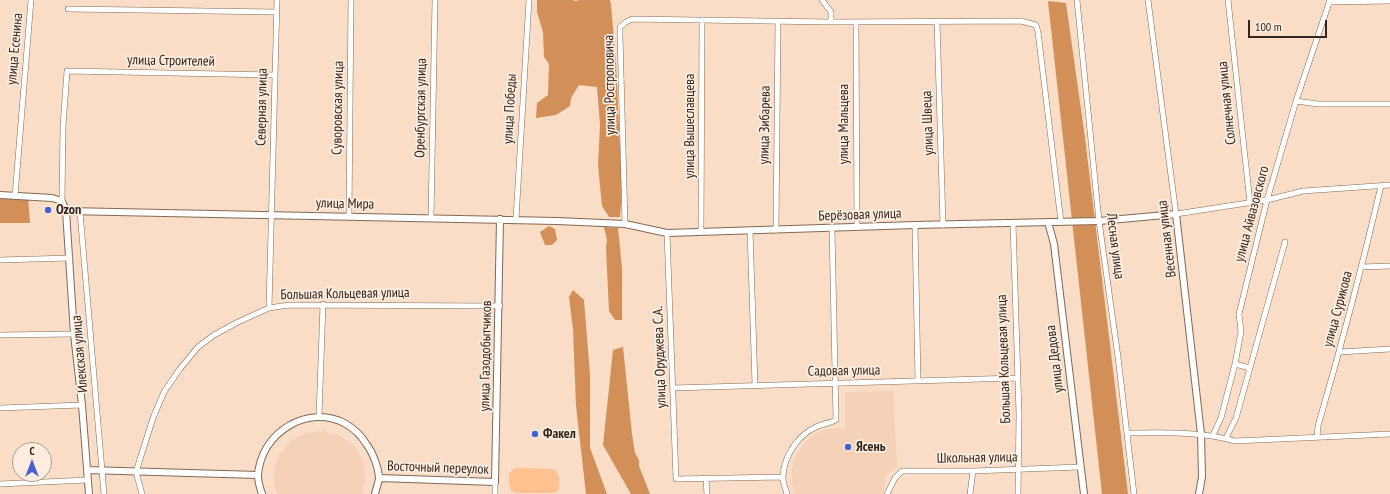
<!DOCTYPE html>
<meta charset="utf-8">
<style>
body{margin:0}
#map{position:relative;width:1390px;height:494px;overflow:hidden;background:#f9ddc7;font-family:"PT Sans Narrow",sans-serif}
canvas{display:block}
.north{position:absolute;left:12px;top:442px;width:40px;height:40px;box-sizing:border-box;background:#feeddf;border:1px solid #ac9d92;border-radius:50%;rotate:0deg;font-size:11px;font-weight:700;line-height:16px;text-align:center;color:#31261e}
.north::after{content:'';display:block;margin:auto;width:14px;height:18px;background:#4460d3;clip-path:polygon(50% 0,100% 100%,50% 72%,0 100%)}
.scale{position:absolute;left:1248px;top:20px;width:79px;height:18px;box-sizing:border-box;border:2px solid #31261e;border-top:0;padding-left:5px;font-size:12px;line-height:14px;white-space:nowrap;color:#31261e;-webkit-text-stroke:3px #feeddf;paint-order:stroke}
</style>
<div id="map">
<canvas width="1390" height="494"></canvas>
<div class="north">С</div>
<div class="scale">100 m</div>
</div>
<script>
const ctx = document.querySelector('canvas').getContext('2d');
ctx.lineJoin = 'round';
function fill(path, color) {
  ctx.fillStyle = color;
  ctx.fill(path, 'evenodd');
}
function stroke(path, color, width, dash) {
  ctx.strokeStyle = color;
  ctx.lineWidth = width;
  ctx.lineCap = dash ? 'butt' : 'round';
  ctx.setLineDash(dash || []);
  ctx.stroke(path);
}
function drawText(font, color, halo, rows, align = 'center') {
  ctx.font = font + ' "PT Sans Narrow",sans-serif';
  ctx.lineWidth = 3.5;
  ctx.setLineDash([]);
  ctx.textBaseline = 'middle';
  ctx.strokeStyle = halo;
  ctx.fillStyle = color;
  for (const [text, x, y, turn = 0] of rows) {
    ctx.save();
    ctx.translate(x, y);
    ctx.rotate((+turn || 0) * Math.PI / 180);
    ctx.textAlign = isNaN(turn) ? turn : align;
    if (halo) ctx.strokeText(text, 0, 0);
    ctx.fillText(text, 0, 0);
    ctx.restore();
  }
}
const built = new Path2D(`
 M893,391L897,466L886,475L883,494H794L792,482V467L797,453L805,442L818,432L830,429L845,428V392Z
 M323,431L340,436L354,446L363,461L365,478L362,494H278L275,489L274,471L279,455L290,441L306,433Z`);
const green = new Path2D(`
 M515,468L553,469C561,472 561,486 557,492L551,493H515C507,489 509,480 509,473Z`);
const forest = new Path2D(`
 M537,0H573L575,1L580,0H610L611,5L616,62L622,191L620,217H609L602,206L598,165L600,125L597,87L579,85L571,98L570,106L556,115L536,118L537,103L548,95L549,64L544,57L543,32L537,12Z
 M1048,1L1066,3L1085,138L1128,494H1102Z
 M0,197H28L30,223H0Z
 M549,226L555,229L557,240L552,245H545L540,232Z
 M604,227L618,228L622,268V320H615L609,311L606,248L607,240Z
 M573,290L584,300L590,375V448L607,494H586L576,406L573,329L569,297Z
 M623,347L632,434L635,453L639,460V466L650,494H631L603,445L613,350Z`);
const minor = new Path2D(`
 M822,0L831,12V22
 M1077,0L1099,221L1118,357L1134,494
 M1148,0L1176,214L1267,200L1303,191L1390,185
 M1228,0L1250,203
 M1329,2L1390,1
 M68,9L277,12
 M937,21L943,225
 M856,22L857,227
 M1296,101L1318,104H1390
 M15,196L31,0
 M62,201L63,126L67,71L274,75
 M80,212L104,494
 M349,216L351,0
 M431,217L435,0
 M516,219L529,0
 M1013,223L1019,414L1018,494
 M625,224L620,35V27L626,22L632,19L831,22L1021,21L1036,25L1038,32L1061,222
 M915,225L918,381
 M750,230L755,385
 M776,230L778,21
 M701,232L702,20
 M667,233L676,479L782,477
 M0,260L70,258
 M1362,267L1390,266
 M269,308L277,0
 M0,335L74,334
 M1340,352L1390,349
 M1235,364L1250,368
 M673,388L1016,378
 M0,408L82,405
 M319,416L323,304
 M1127,433C1164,433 1200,431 1235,441L1390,434
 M1213,435L1221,418L1235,364L1241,332L1239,314L1267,200L1296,101L1330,0
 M1317,437L1318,426C1341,347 1362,267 1381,186
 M1226,438L1236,418L1285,242
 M706,479L707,494
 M0,484L88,480
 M142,494L136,472L153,418L164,392L179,370L198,347L214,335L238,322L269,308L289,305L500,306
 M495,494V482
 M787,494C786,489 782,482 783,476C784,456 798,435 816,427C822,424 830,423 836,420L832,228
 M887,494L895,478L902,471H973L1080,467
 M970,494L973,471`);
const tertiary = new Path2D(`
 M0,195L52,198L62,201L66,211L74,334L82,405L89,494
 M66,211L557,221L625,224L667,233L915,225L1099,221L1176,214L1201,434L1202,477L1199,494
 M1048,222L1054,244L1084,494
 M87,470L258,475
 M379,478L495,482L500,219
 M262,494C260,488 258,482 258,476C258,467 262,455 267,447C291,410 343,405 367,445C373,453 379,469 379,479C378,484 376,489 375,494`);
const markers = [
 [48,210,4,"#4460d3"],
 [535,434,4,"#4460d3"],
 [848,447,4,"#4460d3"]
];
const streetNames = [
 ["улица Есенина",15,49,-85],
 ["улица Строителей",171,61,1],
 ["улица Ростроповича",610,85,-91],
 ["Солнечная улица",1227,103,-96],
 ["Северная улица",262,107,-89],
 ["Суворовская улица",338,108,-89],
 ["Оренбургская улица",421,108,-89],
 ["улица Победы",510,109,-87],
 ["улица Швеца",928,123,-92],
 ["улица Мальцева",844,124,-90],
 ["улица Зибарева",765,125,-89],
 ["улица Вышеславцева",690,126,-90],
 ["улица Мира",345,204,1],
 ["улица Айвазовского",1252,214,-75],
 ["Берёзовая улица",860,215,-2],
 ["Весенная улица",1167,239,-97],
 ["Лесная улица",1115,246,83],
 ["Большая Кольцевая улица",345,294,-1],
 ["улица Сурикова",1338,309,-75],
 ["Илекская улица",80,354,-95],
 ["улица Газодобытчиков",486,356,-89],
 ["улица Оруджева С.А.",660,357,-92],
 ["Большая Кольцевая улица",1004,359,-92],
 ["улица Дедова",1055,359,-97],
 ["Садовая улица",844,371,-1],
 ["Школьная улица",977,458,-1],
 ["Восточный переулок",438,468,2]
];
const poiNames = [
 ["Ozon",56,210],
 ["Факел",543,434],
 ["Ясень",856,447]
];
fill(built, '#f4d1b7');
fill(green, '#ffc190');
fill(forest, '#d28f58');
stroke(minor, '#826956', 6);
stroke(tertiary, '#826956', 8);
stroke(minor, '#fff', 5);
stroke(tertiary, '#fff', 6);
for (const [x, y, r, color] of markers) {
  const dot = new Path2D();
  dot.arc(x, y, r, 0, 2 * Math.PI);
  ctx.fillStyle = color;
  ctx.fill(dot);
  stroke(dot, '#feeddf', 1.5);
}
drawText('14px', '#31261e', '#feeddf', streetNames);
drawText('bold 14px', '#31261e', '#feeddf', poiNames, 'left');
</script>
